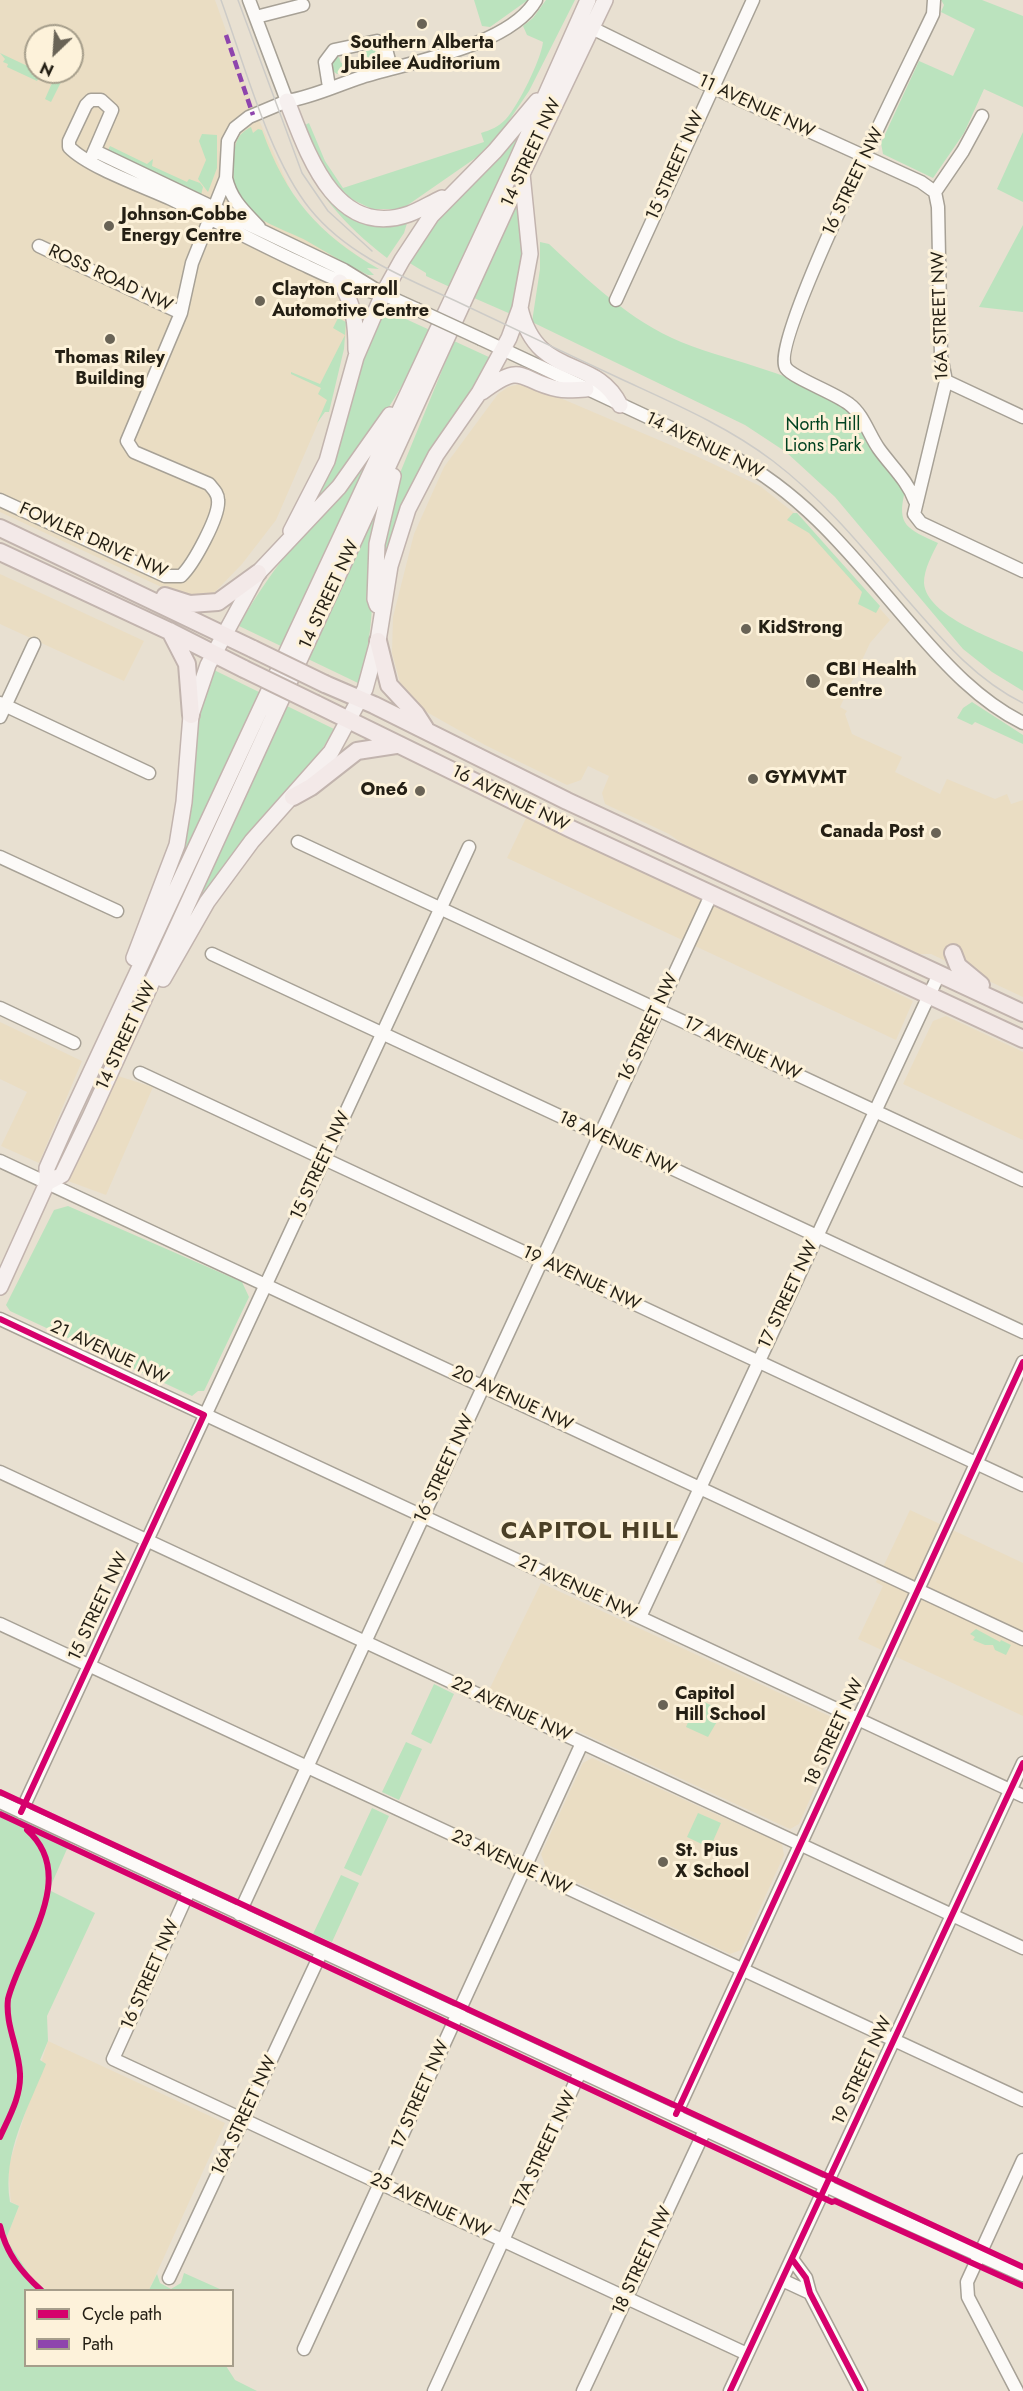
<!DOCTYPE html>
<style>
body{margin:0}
#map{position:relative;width:1023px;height:2391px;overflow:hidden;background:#e8e0d1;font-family:Jost,sans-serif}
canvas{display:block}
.legend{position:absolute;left:24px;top:2289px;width:210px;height:78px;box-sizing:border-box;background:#fdf2da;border:2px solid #a69e8b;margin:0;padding:8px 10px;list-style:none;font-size:18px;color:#241f14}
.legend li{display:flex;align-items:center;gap:12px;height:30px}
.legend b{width:30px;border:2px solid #a69e8b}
.north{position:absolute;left:24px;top:24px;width:60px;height:60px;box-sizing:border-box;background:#fdf2da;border:2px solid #a69e8b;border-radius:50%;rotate:205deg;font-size:16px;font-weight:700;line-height:24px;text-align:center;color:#241f14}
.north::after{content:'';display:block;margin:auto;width:21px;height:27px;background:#696356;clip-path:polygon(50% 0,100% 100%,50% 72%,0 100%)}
</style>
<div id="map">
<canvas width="1023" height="2391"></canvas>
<ul class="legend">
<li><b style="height:8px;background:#d6006c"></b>Cycle path</li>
<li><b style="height:8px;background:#8e44ad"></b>Path</li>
</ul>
<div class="north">N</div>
</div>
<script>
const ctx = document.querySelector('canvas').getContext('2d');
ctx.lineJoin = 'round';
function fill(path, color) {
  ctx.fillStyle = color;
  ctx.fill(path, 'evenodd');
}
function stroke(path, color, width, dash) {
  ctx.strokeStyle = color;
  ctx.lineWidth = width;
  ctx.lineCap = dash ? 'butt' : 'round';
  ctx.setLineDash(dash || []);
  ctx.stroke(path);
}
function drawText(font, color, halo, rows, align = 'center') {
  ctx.font = font + ' Jost,sans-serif';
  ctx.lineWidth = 6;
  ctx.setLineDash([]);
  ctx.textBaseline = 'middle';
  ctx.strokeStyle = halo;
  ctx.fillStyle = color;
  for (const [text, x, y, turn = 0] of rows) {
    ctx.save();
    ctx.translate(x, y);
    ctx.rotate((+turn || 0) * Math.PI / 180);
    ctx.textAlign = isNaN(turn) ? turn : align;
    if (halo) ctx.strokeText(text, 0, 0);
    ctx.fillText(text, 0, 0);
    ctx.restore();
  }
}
const built = new Path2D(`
 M0,0H215L254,109L294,198L323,230L367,263L346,310V336L328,400L276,520L242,564L214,593L183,597L0,512ZM36,36H72V72H36Z
 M525,383L694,455L760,486L798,516L890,620L870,643L840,707L847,711L845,714L852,734L902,757L895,772L940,794L947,779L995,799L1007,794L1011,804L1023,800V997L931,954H915L690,849L669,834L605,804L602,793L609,776L588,766L581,780L567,785L485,745L416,706L401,686L392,653L393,617L414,534L444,467L498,394L508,387Z
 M0,574L144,641L124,681L0,624Z
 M527,816L913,1001L896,1040L507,858Z
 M946,1016L1023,1052V1140L903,1084L933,1021Z
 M0,1022L82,1061L39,1163L1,1146L27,1092L0,1079Z
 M118,1076L153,1087L106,1195L68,1181Z
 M910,1510L1023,1563V1716L858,1639L883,1586L876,1582Z
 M541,1583L838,1720L842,1727L799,1824L790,1829L489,1690Z
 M592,1758L782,1844L784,1855L741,1950L730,1954L546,1868L541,1854L583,1763Z
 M48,2041L225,2123L149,2290H46L31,2277L6,2239L19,2206L11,2202L8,2168Z`);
const green = new Path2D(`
 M474,0H528L490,27L482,26Z
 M546,0H575L529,91L502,131L477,157L402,209H372L345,196L328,176L305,125L309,123L325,161L343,188L484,142L481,133C491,130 498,127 506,119C518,106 541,60 543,42L527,35L523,26L533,18Z
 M941,0H982L1023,16V107L984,89L964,133L933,178L883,154L881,143L919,61L953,76L975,29L941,12L944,5Z
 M376,46L385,56L377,64L337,74L330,69L332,58L339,57L341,63L366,57V48Z
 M0,53L61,82L51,102L45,99L52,83L39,77L37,81L7,67L8,64L3,62L5,59Z
 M251,127L253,133L258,129L262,130C286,197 318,234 379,269L367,268L374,275H368C347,265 328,253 307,241C289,231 251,220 241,202C232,186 233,174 234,157C235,143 237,134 251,127Z
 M1023,132V202L997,189Z
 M202,134L217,135V168L208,192L198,179L206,160L199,141Z
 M514,139L518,141L452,288L426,276V273L408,262L438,217Z
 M294,140L320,188L334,204L408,220L404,233L387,258C342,223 316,193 294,140Z
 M110,146L147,164L153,159L152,166L187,182L189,179L200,183L203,187L201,195L111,153L108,150Z
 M516,203L524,253L513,315L474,298Z
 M1023,225V312L979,307Z
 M540,242L549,244C589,281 630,321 681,342C736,364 798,372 846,409C862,421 892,472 905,491C896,526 908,529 938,543C932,555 924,569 924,583C926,616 997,640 1023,652V691L992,672L963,649L835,497L786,452L745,425L532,322L540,269Z
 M384,309L432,331C399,393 364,455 313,504L340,440L366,349Z
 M338,318L346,322L344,349L329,412H325L317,423L327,400L318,394L321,388L291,374V372L320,384L345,335L333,328Z
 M454,341L491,358L387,552L382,551L398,478Z
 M368,457L372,459L283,647L239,626C272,565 323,509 368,457Z
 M374,512L378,514C370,569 378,630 358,683L308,659Z
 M793,513H797L880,606L876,613L858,604L862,592L809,533L787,520Z
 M214,670L261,693L181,867L177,865L197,722Z
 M972,702L1023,735V744L975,722L972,725L957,718L963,708Z
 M287,706L334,729L321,751L288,789L197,913L193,911Z
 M68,1206L242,1282L249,1297L204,1391H198L192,1396L10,1311L6,1305L54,1210Z
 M976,1629L1000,1642L1001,1640L1011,1645L1006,1655L995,1650L993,1645H985L973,1640L975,1637L970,1634Z
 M434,1684L454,1694L431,1744L411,1734Z
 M698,1699L723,1711L708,1737L686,1727Z
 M406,1742L422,1749L399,1800L382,1792Z
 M0,1808L70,1842L49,1890L95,1913L47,2016L48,2041L40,2060L46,2064C28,2109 2,2153 10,2202L19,2206L6,2239L31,2277L46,2290H26V2366H226L235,2380L257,2391H0Z
 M372,1808L389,1816L361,1876L344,1868Z
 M698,1813L721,1823L710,1848L687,1837Z
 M341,1875L359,1883L332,1942L313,1934Z
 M184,2273L222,2290H149L157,2274L160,2283L171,2289L181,2283Z`);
const minor = new Path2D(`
 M256,17L303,5
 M592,28L712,87L921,182L935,192L938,207L941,356L946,381L914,514L921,523L1023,571
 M329,87L325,62L334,50L377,41L386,49L391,68
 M287,101C313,97 337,85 362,77C410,62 510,46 536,0
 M95,151L344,270L383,294L416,309
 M90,161L112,110L101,100H91L86,105L69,141V147C88,167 145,187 171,199C214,220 255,242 298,262C326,275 353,289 383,294
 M226,178C231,200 244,211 259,227
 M935,192L963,151L982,116
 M39,246L181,313
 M616,300L753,0
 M481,339L733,457C809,497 859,565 914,628C946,665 979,701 1023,723
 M946,381L1023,417
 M0,500L165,576H181C193,565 220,516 218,500C218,493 213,489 209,484L134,452L127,441L181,313L192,263L226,178L228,141L235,128L249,117L287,101L249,0
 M915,501C907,480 892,467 879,449C869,435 863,414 849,404C835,393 793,378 786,368C768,343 913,57 933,14L934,0
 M0,703L149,773
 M0,717L34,644
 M298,842L1023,1180
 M0,857L117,911
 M212,954L1023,1332
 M0,1008L74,1043
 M140,1073L1023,1485
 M0,1161L1023,1639
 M0,1319L1023,1796
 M0,1472L1023,1948
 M640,1617L939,974
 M0,1624L1023,2100
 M0,1802L871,2207L1023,2275
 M21,1812L469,847
 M189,1891L113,2059L747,2354
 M239,1914L712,893
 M675,2116L1023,1362
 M792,2259L806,2278L810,2293L861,2391
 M169,2278L321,1953
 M782,2280L810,2293
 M304,2349L582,1743
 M434,2391L580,2072
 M583,2391L705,2130
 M730,2391L1023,1763
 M1017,2391L968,2297L967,2282L1023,2160`);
const major = new Path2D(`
 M287,101C307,152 335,240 409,214C420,210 431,203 442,198
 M521,176L605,0
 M340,282C354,304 356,324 356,350
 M520,308C537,381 595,354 620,405
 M482,392C525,360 518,381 558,389C567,391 578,389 586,389
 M291,531L327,461L356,357L383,294L402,260L431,216L495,151L537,101
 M377,605L375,599L377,544L393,476
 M134,958L177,845L184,802L191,715L208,665L258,573L339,487L390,415
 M163,979L207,902L252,841L331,752L365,689L378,641L390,566L408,509L436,455L479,393L509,338L520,308L530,254L522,174
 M47,1183L62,1175L90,1117L511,198
 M0,1287L47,1183V1168L67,1123L516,162L588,0`);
const highway = new Path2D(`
 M0,528L253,649
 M0,552L169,631L244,669
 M165,596L190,604L218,602L258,573
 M170,631L187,664L191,715
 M378,641L389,685L416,714L425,728
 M325,684L374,705L567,801L1023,1013
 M316,704L571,829L1023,1039
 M293,797L311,787L357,751L396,745
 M953,953L958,966L981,985`);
const tram = new Path2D(`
 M221,0C244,63 269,158 310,209C348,256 406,278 460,303C513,328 567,354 621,379C673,403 727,426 773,461C823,499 863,548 904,596C940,637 974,679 1023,703
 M238,0L302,173L328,211L372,251`);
const minorBridge = new Path2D(`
 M416,309L481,339`);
const highwayBridge = new Path2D(`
 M253,649L325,684
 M244,669L316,704`);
const quiet = new Path2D(`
 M226,35L253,115`);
const cycleway = new Path2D(`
 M0,1319L204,1415L21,1812
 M0,1792L1023,2267
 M0,1814L832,2202L835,2201L1023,2286
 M676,2114L1023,1362
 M0,2137C9,2117 21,2097 20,2074C19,2048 5,2025 8,1999C21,1948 80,1877 27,1830
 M0,2226C6,2253 21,2272 41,2290
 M792,2259L806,2278L810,2293L861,2391
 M730,2391L1023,1763`);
const markers = [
 [422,24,6,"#696356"],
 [109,226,6,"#696356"],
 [260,301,6,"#696356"],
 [110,339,6,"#696356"],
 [746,629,6,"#696356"],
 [813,681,8,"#696356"],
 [753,779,6,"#696356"],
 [420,791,6,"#696356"],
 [936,833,6,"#696356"],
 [663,1705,6,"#696356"],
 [663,1862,6,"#696356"]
];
const poiNames = [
 ["Southern Alberta",422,44,"center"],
 ["Jubilee Auditorium",422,65,"center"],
 ["Johnson-Cobbe",121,216],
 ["Energy Centre",121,237],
 ["Clayton Carroll",272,291],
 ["Automotive Centre",272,312],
 ["Thomas Riley",110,359,"center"],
 ["Building",110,380,"center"],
 ["KidStrong",758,629],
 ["CBI Health",826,671],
 ["Centre",826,692],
 ["GYMVMT",765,779],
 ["One6",408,791,"right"],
 ["Canada Post",924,833,"right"],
 ["Capitol",675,1695],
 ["Hill School",675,1716],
 ["St. Pius",675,1852],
 ["X School",675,1873]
];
const streetNames = [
 ["11 AVENUE NW",756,107,25],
 ["14 STREET NW",532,153,-65],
 ["15 STREET NW",676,166,-66],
 ["16 STREET NW",854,182,-64],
 ["ROSS ROAD NW",110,279,25],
 ["16A STREET NW",941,316,-92],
 ["14 AVENUE NW",704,446,26],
 ["FOWLER DRIVE NW",93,541,24],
 ["14 STREET NW",330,595,-65],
 ["16 AVENUE NW",510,799,26],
 ["16 STREET NW",649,1028,-65],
 ["14 STREET NW",127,1036,-65],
 ["17 AVENUE NW",742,1049,25],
 ["18 AVENUE NW",617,1144,25],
 ["15 STREET NW",321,1166,-65],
 ["19 AVENUE NW",581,1279,25],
 ["17 STREET NW",789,1295,-65],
 ["21 AVENUE NW",109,1353,25],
 ["20 AVENUE NW",512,1399,25],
 ["16 STREET NW",445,1469,-65],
 ["21 AVENUE NW",577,1588,25],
 ["15 STREET NW",99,1607,-65],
 ["22 AVENUE NW",511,1710,25],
 ["18 STREET NW",835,1733,-65],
 ["23 AVENUE NW",511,1863,25],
 ["16 STREET NW",151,1975,-66],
 ["19 STREET NW",863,2071,-65],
 ["17 STREET NW",421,2095,-66],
 ["16A STREET NW",245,2116,-65],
 ["17A STREET NW",545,2150,-65],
 ["25 AVENUE NW",430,2206,25],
 ["18 STREET NW",643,2261,-65]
];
const parkNames = [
 ["North Hill",823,426],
 ["Lions Park",823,447]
];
const districtNames = [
 ["CAPITOL HILL",590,1532]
];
fill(built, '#eaddc3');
fill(green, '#bbe3be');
stroke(minor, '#a7a196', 15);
stroke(major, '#c2b4ae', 18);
stroke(highway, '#c2b4ae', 20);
stroke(minor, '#fcfaf8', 12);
stroke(major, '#f6f0ef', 15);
stroke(highway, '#f3e9e8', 16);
stroke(tram, '#cdcbc7', 1.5);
stroke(minorBridge, '#a7a196', 15, []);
stroke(highwayBridge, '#c2b4ae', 20, []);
stroke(minorBridge, '#fcfaf8', 12);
stroke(highwayBridge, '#f3e9e8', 16);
stroke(quiet, '#8e44ad', 4.5, [9, 4.5]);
stroke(cycleway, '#d6006c', 6);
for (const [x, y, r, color] of markers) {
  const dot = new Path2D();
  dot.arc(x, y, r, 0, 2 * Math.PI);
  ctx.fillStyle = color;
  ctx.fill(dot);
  stroke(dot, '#fdf2da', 2);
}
drawText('bold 18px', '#241f14', '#fdf2da', poiNames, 'left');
drawText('18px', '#241f14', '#fdf2da', streetNames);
drawText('18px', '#004220', '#fdf2da', parkNames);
ctx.letterSpacing = '1.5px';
drawText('bold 24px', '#4b4027', '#fdf2da', districtNames);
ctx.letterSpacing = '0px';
</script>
